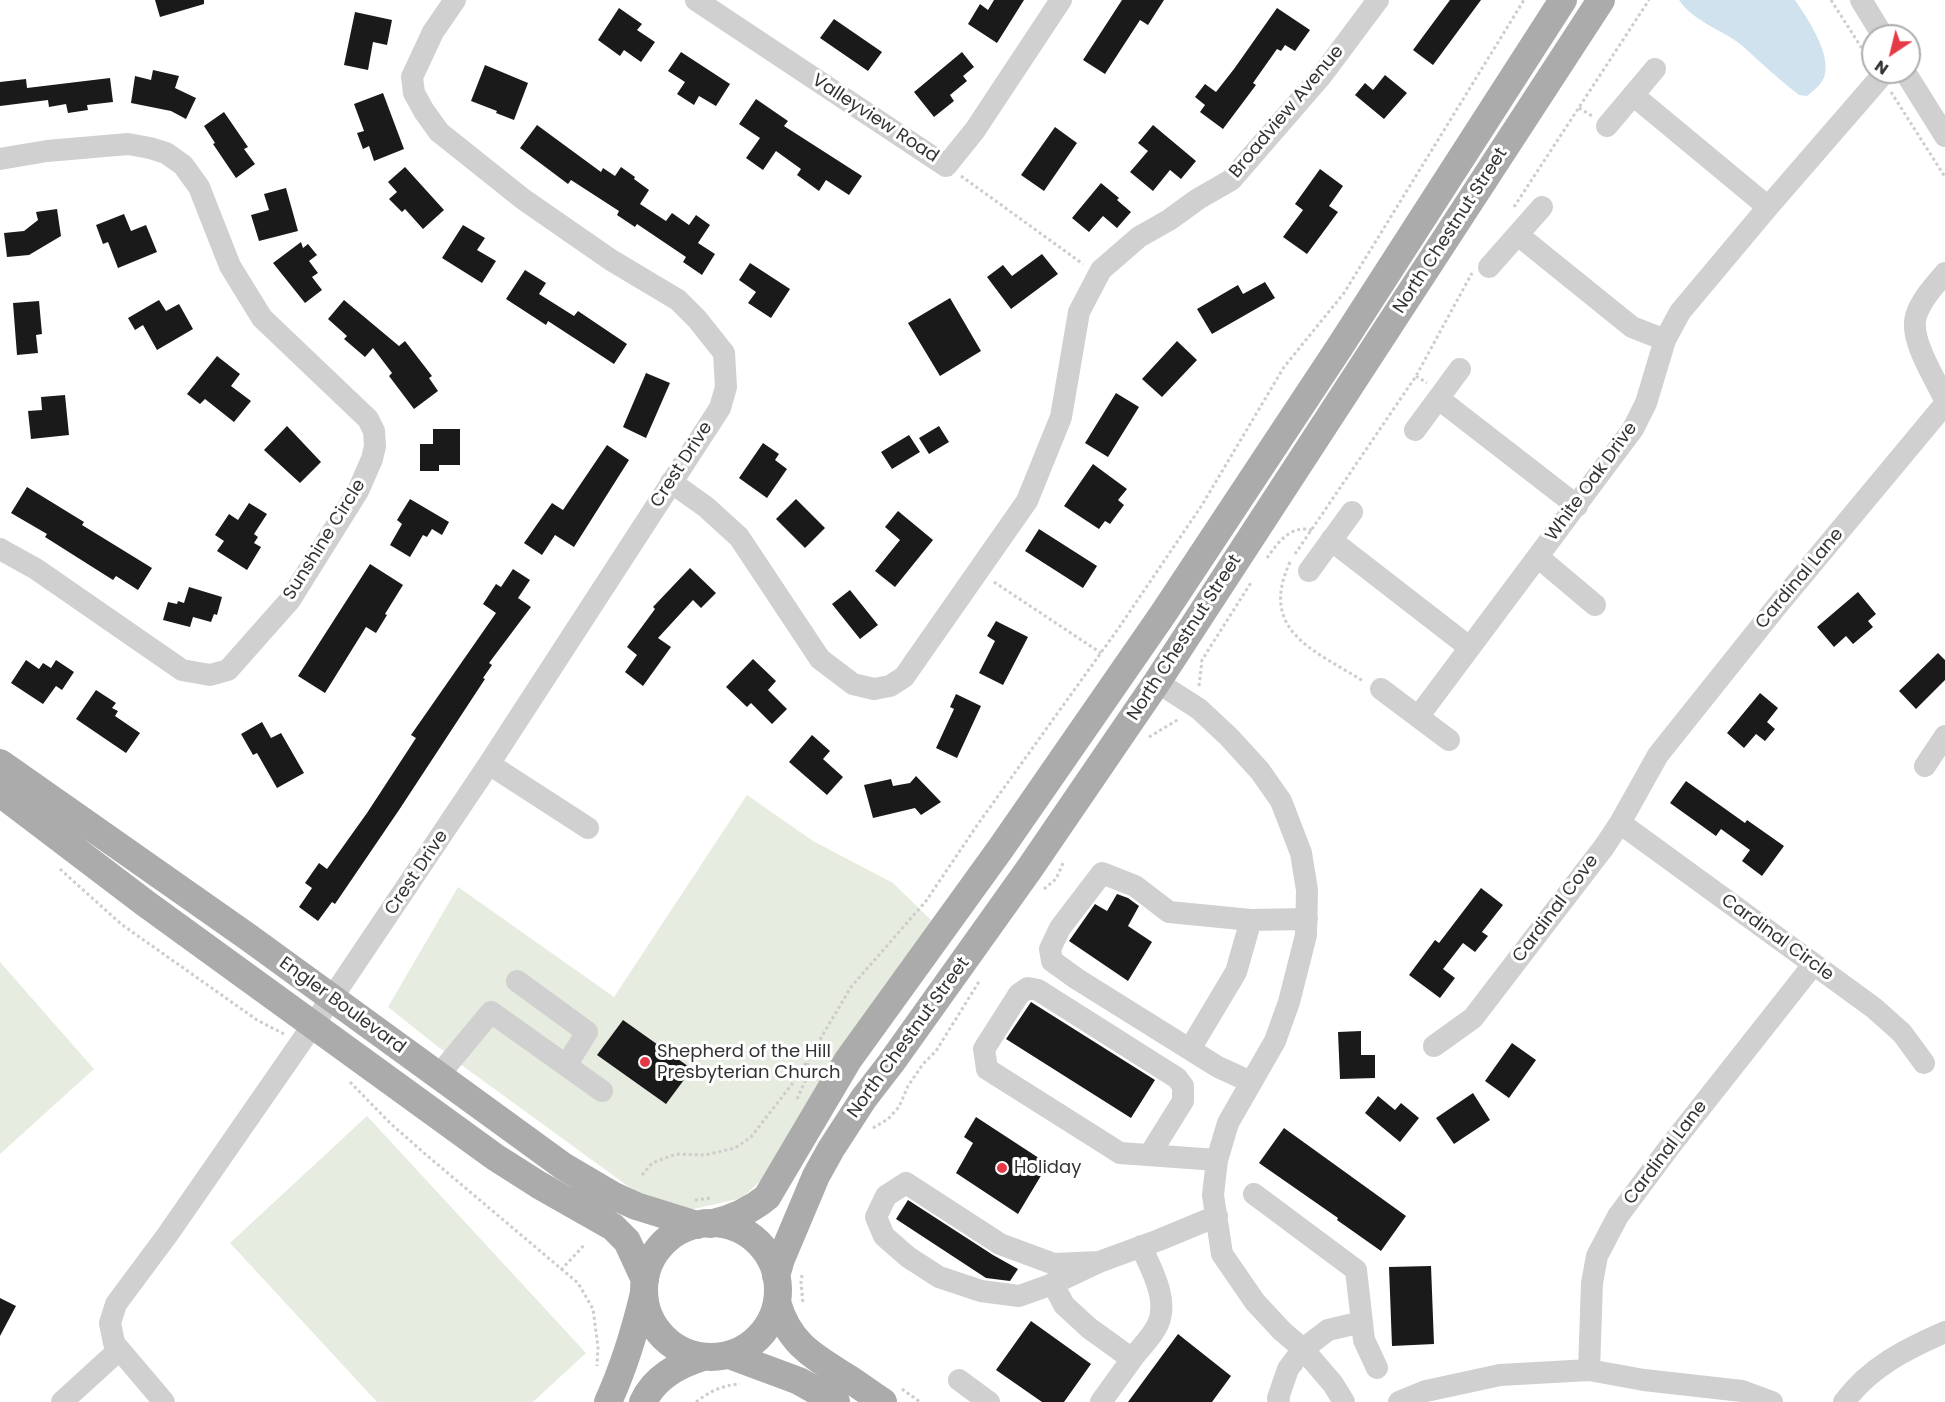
<!DOCTYPE html>
<style>
body{margin:0}
#map{position:relative;width:1945px;height:1402px;overflow:hidden;background:#fff;font-family:Poppins,sans-serif}
canvas{display:block}
.north{position:absolute;left:1861px;top:24px;width:60px;height:60px;box-sizing:border-box;background:#fff;border:2px solid #adadad;border-radius:50%;rotate:215deg;font-size:16px;font-weight:700;line-height:24px;text-align:center;color:#333}
.north::after{content:'';display:block;margin:auto;width:21px;height:27px;background:#e63946;clip-path:polygon(50% 0,100% 100%,50% 72%,0 100%)}
</style>
<div id="map">
<canvas width="1945" height="1402"></canvas>
<div class="north">N</div>
</div>
<script>
const ctx = document.querySelector('canvas').getContext('2d');
ctx.lineJoin = 'round';
function fill(path, color) {
  ctx.fillStyle = color;
  ctx.fill(path, 'evenodd');
}
function stroke(path, color, width, dash) {
  ctx.strokeStyle = color;
  ctx.lineWidth = width;
  ctx.lineCap = dash ? 'butt' : 'round';
  ctx.setLineDash(dash || []);
  ctx.stroke(path);
}
function drawText(font, color, halo, rows, align = 'center') {
  ctx.font = font + ' Poppins,sans-serif';
  ctx.lineWidth = 6;
  ctx.setLineDash([]);
  ctx.textBaseline = 'middle';
  ctx.strokeStyle = halo;
  ctx.fillStyle = color;
  for (const [text, x, y, turn = 0] of rows) {
    ctx.save();
    ctx.translate(x, y);
    ctx.rotate((+turn || 0) * Math.PI / 180);
    ctx.textAlign = isNaN(turn) ? turn : align;
    if (halo) ctx.strokeText(text, 0, 0);
    ctx.fillText(text, 0, 0);
    ctx.restore();
  }
}
const green = new Path2D(`
 M747,795L813,841L893,883L932,921L773,1169L742,1198L689,1210L651,1203L456,1061L388,1007L458,887L614,997Z
 M0,962L94,1069L0,1154Z
 M367,1116L586,1353L533,1402H377L230,1243Z`);
const water = new Path2D(`
 M1679,0H1795C1807,18 1830,51 1825,74C1823,84 1814,90 1807,96L1799,95C1781,81 1763,65 1746,49C1727,31 1694,23 1679,0Z`);
const building = new Path2D(`
 M155,0H204V4L160,17Z
 M994,0H1024L997,43L968,24L980,4L988,10Z
 M1122,0H1164L1148,25L1140,20L1105,74L1083,60Z
 M1450,0H1481L1433,65L1413,50Z
 M619,8L642,24L637,30L655,42L641,62L624,50L620,56L598,40Z
 M1277,8L1310,30L1295,51L1285,45L1281,51L1277,49L1253,83L1256,85L1223,129L1200,112L1205,105L1195,97L1205,84L1216,92L1234,69Z
 M355,12L392,20L387,45L373,42L368,70L344,65Z
 M834,19L882,52L868,71L820,38Z
 M681,52L730,84L716,106L699,96L694,105L677,94L685,82L668,71Z
 M962,52L974,67L963,76L967,81L950,95L954,101L934,117L914,92Z
 M485,65L528,83L514,120L496,113L497,111L471,101Z
 M153,70L179,76L175,88L196,98L186,119L171,111L131,103L135,76L151,80Z
 M1385,75L1407,93L1384,119L1355,95L1365,83L1373,90Z
 M110,78L113,102L87,105L88,110L68,113L66,104L49,107L48,100L0,106V82L26,79L27,88Z
 M383,93L404,149L374,161L369,146L363,149L357,133L364,131L354,104Z
 M756,99L788,121L784,126L862,176L849,195L826,180L819,191L797,175L801,169L776,151L763,170L746,158L760,138L739,124Z
 M224,112L248,147L244,149L255,164L236,178L213,144L215,143L204,126Z
 M537,125L601,172L603,168L615,176L621,167L635,177L634,179L649,190L640,204L666,221L672,213L689,225L696,215L710,225L698,243L715,254L702,275L683,262L686,257L637,224L635,227L617,215L619,211L571,180L568,184L520,148Z
 M1153,125L1196,161L1181,179L1170,170L1153,191L1130,172L1148,151L1138,143Z
 M1055,127L1077,143L1044,191L1021,175Z
 M405,167L444,210L423,229L405,209L402,212L389,199L397,192L388,182Z
 M1320,169L1343,186L1329,206L1338,212L1307,254L1283,237L1303,210L1295,204Z
 M1101,183L1119,198L1117,200L1131,212L1117,228L1103,216L1089,232L1072,218Z
 M286,188L298,231L259,241L251,215L269,210L264,194Z
 M57,209L61,236L29,255L7,257L4,233L24,231L38,220L36,212Z
 M124,214L131,231L146,225L157,252L118,268L108,242L103,244L96,225Z
 M463,225L485,238L477,250L496,261L482,283L442,258Z
 M301,242L303,248L308,244L317,255L309,261L318,273L312,277L322,290L305,303L273,263Z
 M1042,254L1058,274L1011,309L987,277L1003,265L1012,276Z
 M750,263L790,289L771,318L748,303L756,292L739,280Z
 M525,270L546,283L539,294L574,316L578,311L627,344L614,364L548,321L546,325L506,299Z
 M1265,282L1275,298L1212,334L1197,309L1238,285L1243,294Z
 M950,298L981,351L940,376L908,323Z
 M159,300L166,311L179,304L193,329L157,350L143,325L135,330L128,318Z
 M344,300L399,346L405,341L432,376L429,378L438,391L414,409L389,376L392,373L373,348L365,357L344,339L347,336L328,319Z
 M39,301L42,334L36,335L38,353L17,355L13,303Z
 M1177,341L1197,360L1162,397L1142,379Z
 M217,356L240,374L231,386L251,401L234,422L205,399L200,404L187,394Z
 M646,373L670,383L646,438L623,427Z
 M1116,393L1139,407L1108,457L1085,443Z
 M65,395L69,435L31,439L28,411L42,410L41,397Z
 M287,426L321,462L300,483L264,450Z
 M939,426L949,442L929,454L919,438Z
 M433,429H460V465H439V471H420V444H433Z
 M909,435L920,452L892,469L881,452Z
 M763,443L779,454L775,460L787,469L767,498L739,478Z
 M607,445L629,460L574,547L555,535L542,555L524,543L552,503L563,510Z
 M1093,464L1127,489L1118,500L1124,505L1110,524L1105,521L1099,529L1064,506Z
 M27,487L84,522L82,525L152,568L138,590L116,576L113,580L45,537L47,534L11,513Z
 M410,499L449,522L442,535L432,529L427,537L423,535L410,557L390,545L402,524L397,520Z
 M796,499L825,528L805,548L776,519Z
 M249,503L267,514L254,534L258,537L254,543L261,547L247,570L217,551L224,541L215,535L229,514L238,520Z
 M898,511L933,540L895,587L875,571L900,540L885,527Z
 M1039,529L1097,566L1083,588L1025,551Z
 M370,564L403,585L385,614L387,615L376,633L366,627L325,693L298,676Z
 M690,568L716,593L701,608L693,600L658,638L671,647L643,686L625,672L637,655L627,647L655,609L653,607Z
 M513,569L530,580L518,598L531,607L489,663L492,665L483,678L485,679L399,810L335,904L332,902L318,921L299,907L312,888L305,883L319,863L327,869L367,813L416,738L411,735L496,613L483,604L496,584L501,587Z
 M189,587L222,597L217,615L214,614L211,622L193,617L190,627L163,620L168,602L177,604L178,601L184,603Z
 M850,590L878,625L860,639L832,604Z
 M1858,592L1876,614L1868,621L1873,627L1853,644L1846,636L1834,647L1817,627Z
 M996,621L1028,637L1003,685L979,673L995,641L987,636Z
 M1938,653L1945,660V680L1916,709L1899,691Z
 M753,659L776,681L768,690L787,709L772,724L751,703L747,707L726,687Z
 M26,660L39,669L43,663L51,668L56,660L74,672L62,690L56,686L43,704L11,683Z
 M96,690L116,703L112,708L118,711L115,716L140,733L126,753L76,719Z
 M1760,693L1778,708L1767,722L1775,729L1765,741L1756,734L1744,748L1727,733Z
 M956,694L981,706L957,758L936,748L954,709L950,707Z
 M262,722L271,738L281,733L304,773L277,788L257,753L253,755L241,734Z
 M812,735L830,751L823,759L843,777L827,795L789,762Z
 M916,776L941,802L921,815L915,808L873,818L864,785L891,779L893,786L910,783Z
 M1686,781L1745,823L1747,820L1784,846L1762,876L1742,861L1750,850L1721,829L1716,836L1670,803Z
 M1481,888L1503,905L1482,932L1488,936L1475,952L1463,943L1443,969L1455,978L1440,998L1409,975L1435,940L1439,943Z
 M1117,894L1128,898L1139,906L1128,926L1152,942L1128,981L1069,941L1095,904L1107,911Z
 M1031,1002L1155,1080L1131,1118L1006,1039Z
 M623,1020L692,1069L666,1104L597,1055Z
 M1361,1031V1055H1375V1078L1340,1079L1338,1032Z
 M1512,1043L1536,1060L1509,1098L1485,1081Z
 M1473,1093L1490,1120L1454,1144L1436,1118Z
 M1378,1096L1395,1110L1401,1103L1419,1118L1400,1142L1365,1113Z
 M976,1117L1048,1164L1018,1214L956,1173L973,1143L964,1137Z
 M1284,1128L1406,1216L1381,1251L1337,1220L1338,1218L1259,1163Z
 M908,1200L993,1255L1018,1269L1010,1281L986,1278L896,1219Z
 M1431,1266L1434,1344L1392,1346L1389,1267Z
 M0,1298L16,1306L0,1336Z
 M1031,1321L1091,1364L1064,1402H1042L996,1370Z
 M1178,1334L1231,1376L1212,1402H1128Z`);
const path = new Path2D(`
 M1831,0L1870,61
 M1891,92L1945,177
 M1579,108L1592,116
 M961,176L1083,264
 M1514,207L1649,0
 M1416,376L1427,383
 M1295,554L1416,376L1472,273
 M1267,558C1278,542 1292,523 1314,531
 M1290,562C1258,631 1314,650 1363,681
 M994,582L1101,653
 M1199,686L1202,660L1252,581
 M1149,737L1179,719
 M60,869L121,924L257,1020L284,1034
 M1044,889L1056,879L1064,861
 M350,1082L390,1123L424,1153L578,1283L593,1309L598,1347L597,1366
 M797,1099L806,1079L808,1063
 M873,1128L888,1119L899,1107L908,1086L923,1064L936,1051L980,980
 M642,1175L652,1163L676,1154L705,1155L735,1148L751,1137L799,1075L851,987L926,901L978,824L1118,629L1202,505L1284,367L1344,293L1524,0
 M695,1200L712,1198
 M561,1270L585,1244
 M802,1275L801,1282L803,1304
 M902,1389L920,1402
 M696,1402C710,1391 723,1385 740,1384`);
const minor = new Path2D(`
 M696,0L946,166L975,130L1061,0
 M1861,0L1883,36
 M1905,72L1945,136
 M1633,95L1768,207
 M1607,126L1655,69
 M0,159L47,151L128,144L150,148L166,153L183,165L199,187L230,266L262,318L368,419L374,431L375,446L372,459L358,491L290,600L228,670L210,675L182,670L36,569L0,549
 M1518,235L1632,327L1665,340
 M1489,267L1542,207
 M1945,273C1934,286 1921,300 1916,316C1909,339 1935,378 1945,400
 M1439,399L1577,506
 M1415,430L1460,369
 M671,482L706,507L739,537L820,659L853,684L874,689L890,686L904,677L1027,501L1061,417L1079,312L1101,270L1139,237L1169,220L1198,199L1231,180L1322,75L1378,0
 M1331,540L1469,647
 M1538,557L1595,605
 M1309,571L1352,512
 M1157,682L1199,709L1229,737L1260,771L1281,801L1301,853L1307,890L1306,935L1289,1002L1275,1041L1228,1123L1217,1160L1213,1195L1222,1254L1255,1302L1282,1331L1303,1349L1333,1384L1344,1402
 M1381,689L1449,740
 M1418,717L1633,429L1646,403L1665,340L1680,312L1768,207L1885,72
 M489,764L588,828
 M1925,766L1945,736
 M1620,823L1874,1008L1902,1033L1924,1063
 M517,981L587,1032L567,1064
 M1434,1046L1473,1018L1604,847L1620,823L1658,755L1777,606L1945,404
 M1190,1049L1236,972L1251,920
 M438,1076L491,1012L602,1091
 M1251,1082L1218,1067L1077,979L1052,961L1050,949L1060,928L1102,873L1135,886L1169,912L1251,920L1307,919
 M1150,1154L1183,1101V1086L1177,1078L1038,990L1028,988L1019,994L984,1049L987,1069L1120,1153L1217,1160
 M1254,1194L1356,1270L1364,1340L1377,1368
 M1099,1262L1054,1264L1000,1244L906,1183L886,1196L876,1217L884,1236L908,1257L939,1277L981,1291L1019,1296L1050,1285L1099,1262L1159,1240L1217,1216
 M1053,1284L1064,1305L1089,1328L1132,1359C1140,1348 1153,1336 1158,1324C1169,1299 1151,1269 1141,1246
 M1589,1370L1592,1283L1597,1256L1618,1216L1671,1145L1813,965
 M959,1380L989,1402
 M62,1402L119,1350
 M164,1402L114,1343L110,1323L116,1304L168,1234L342,983L489,764L720,408L726,387L724,353L697,319L678,300L611,260L523,199L439,132L424,111L414,93L412,77L433,32L455,0
 M1101,1402L1132,1359
 M1279,1402L1278,1398L1288,1369L1303,1349L1328,1330L1362,1322
 M1399,1402L1426,1391L1500,1375L1589,1370L1644,1380L1742,1391L1772,1402
 M1844,1402C1870,1367 1906,1349 1945,1332`);
const major = new Path2D(`
 M0,763L248,937L563,1166L614,1196L636,1206L697,1225
 M0,793L145,903L495,1157L539,1185L613,1227L627,1241L645,1280
 M644 1290a67 67 0 1 1 134 0a67 67 0 1 1-134 0Z
 M710,1224C732,1219 750,1211 767,1197L848,1060L1001,848L1163,614L1339,348L1563,0
 M776,1276L781,1259L816,1176L831,1149L864,1098L891,1063L1030,868L1157,682L1601,0
 M777,1302C789,1344 813,1356 848,1378C860,1386 871,1394 883,1402
 M729,1355L799,1381L836,1402
 M608,1402C624,1367 635,1331 644,1293
 M643,1402C655,1377 678,1365 703,1357`);
const markers = [
 [645,1062,6,"#e63946"],
 [1002,1168,6,"#e63946"]
];
const streetNames = [
 ["Broadview Avenue",1287,112,-50],
 ["Valleyview Road",875,119,33],
 ["North Chestnut Street",1451,231,-57],
 ["Crest Drive",682,465,-57],
 ["White Oak Drive",1592,482,-54],
 ["Sunshine Circle",325,540,-58],
 ["Cardinal Lane",1800,579,-50],
 ["North Chestnut Street",1185,638,-57],
 ["Crest Drive",417,873,-56],
 ["Cardinal Cove",1556,909,-53],
 ["Cardinal Circle",1777,938,36],
 ["Engler Boulevard",342,1006,36],
 ["North Chestnut Street",909,1038,-54],
 ["Cardinal Lane",1666,1153,-53]
];
const poiNames = [
 ["Shepherd of the Hill",657,1052],
 ["Presbyterian Church",657,1073],
 ["Holiday",1014,1168]
];
fill(green, '#e6ecdf');
fill(water, '#cfe2ee');
fill(building, '#1a1a1a');
stroke(path, '#cdcdcd', 3, [3, 3]);
stroke(minor, '#d0d0d0', 22);
stroke(major, '#ababab', 28);
for (const [x, y, r, color] of markers) {
  const dot = new Path2D();
  dot.arc(x, y, r, 0, 2 * Math.PI);
  ctx.fillStyle = color;
  ctx.fill(dot);
  stroke(dot, '#fff', 2);
}
drawText('18px', '#333', '#fff', streetNames);
drawText('18px', '#333', '#fff', poiNames, 'left');
</script>
